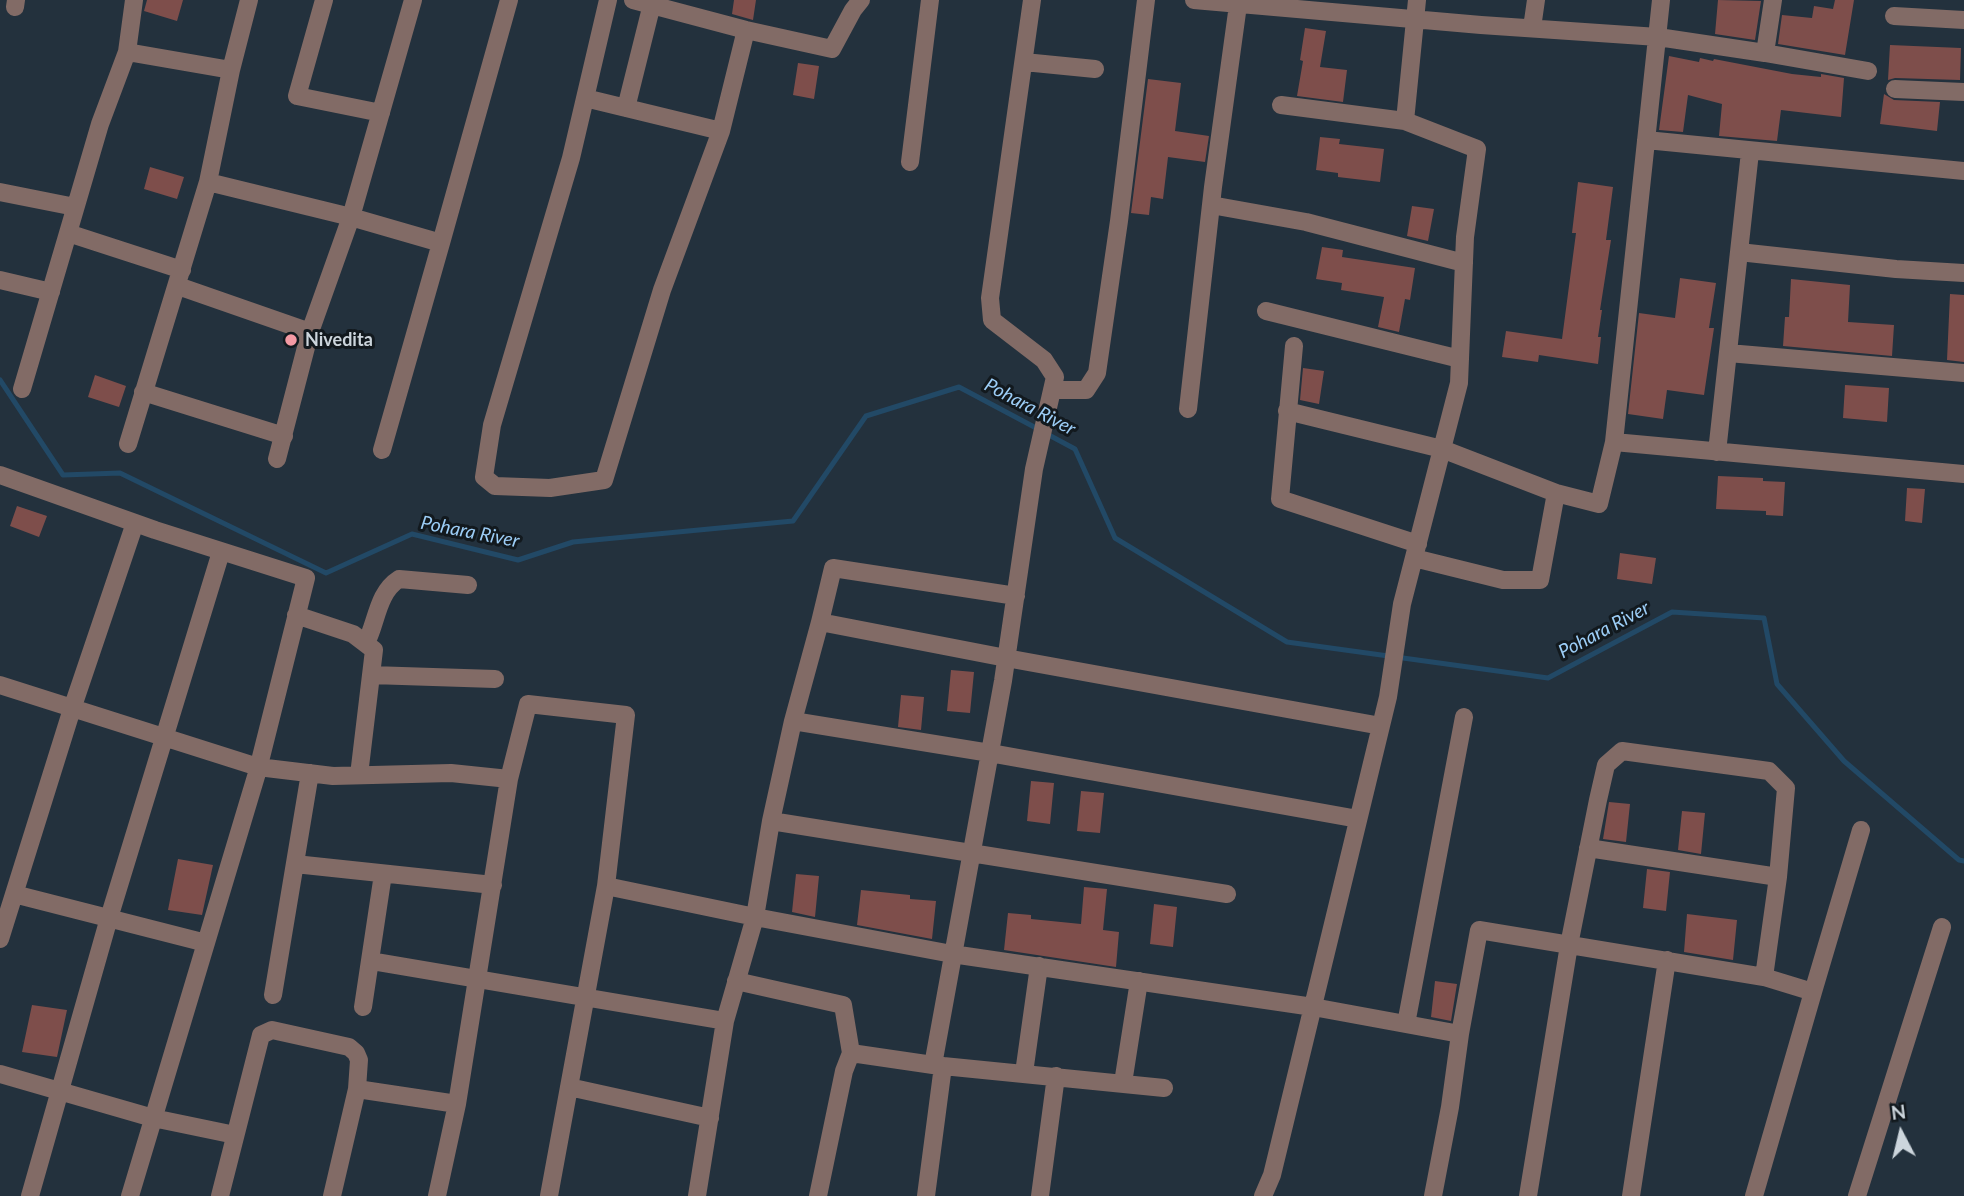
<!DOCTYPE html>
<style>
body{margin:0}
#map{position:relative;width:1964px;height:1196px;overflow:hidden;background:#23313d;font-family:Lato,sans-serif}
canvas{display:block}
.north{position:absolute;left:1866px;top:1098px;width:70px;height:70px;-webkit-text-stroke:5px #12191e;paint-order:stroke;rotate:353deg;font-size:19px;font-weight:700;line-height:28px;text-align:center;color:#ccd5dc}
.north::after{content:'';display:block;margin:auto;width:24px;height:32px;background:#ccd5dc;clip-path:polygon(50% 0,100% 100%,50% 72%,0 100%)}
</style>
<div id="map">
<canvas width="1964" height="1196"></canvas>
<div class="north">N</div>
</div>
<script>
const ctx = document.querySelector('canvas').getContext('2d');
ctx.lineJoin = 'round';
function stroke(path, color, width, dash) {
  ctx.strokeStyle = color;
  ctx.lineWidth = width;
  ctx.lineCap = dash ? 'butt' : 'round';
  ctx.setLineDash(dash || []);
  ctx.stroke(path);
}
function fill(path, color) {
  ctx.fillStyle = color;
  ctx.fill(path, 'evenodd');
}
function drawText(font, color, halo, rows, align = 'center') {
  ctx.font = font + ' Lato,sans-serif';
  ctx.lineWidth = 6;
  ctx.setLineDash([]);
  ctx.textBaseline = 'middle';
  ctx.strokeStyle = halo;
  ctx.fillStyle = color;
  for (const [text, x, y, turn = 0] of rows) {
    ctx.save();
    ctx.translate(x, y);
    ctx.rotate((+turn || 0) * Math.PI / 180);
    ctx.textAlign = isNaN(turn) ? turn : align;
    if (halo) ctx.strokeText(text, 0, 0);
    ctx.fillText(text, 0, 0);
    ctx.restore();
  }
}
const stream = new Path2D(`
 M0,380L63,475L120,473L326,573L412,534L518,560L573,542L793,521L866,416L959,387L1038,429
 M1047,434L1075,449L1115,538L1287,642L1548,678L1672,612L1764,618L1777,684L1844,761L1959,860L1964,861`);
const building = new Path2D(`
 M147,0H183L177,21L144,11Z
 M734,0H756L753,20L732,14Z
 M1718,0L1761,1L1755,40L1715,34Z
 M1835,0H1854L1845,55L1778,44L1782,15L1812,18L1814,6L1833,9Z
 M1305,28L1326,31L1320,67L1347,70L1343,102L1297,96L1303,61L1300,60Z
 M1890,45L1961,48L1960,80L1895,78L1888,80Z
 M1669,56L1699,62L1700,58L1713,61L1714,59L1792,74L1821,77V74L1844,78L1841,117L1781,110L1777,141L1719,136L1722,104L1688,95L1683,132L1659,130Z
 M798,63L819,66L814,99L793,95Z
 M1148,79L1181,83L1175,131L1209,136L1205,162L1168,157L1163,199L1151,197L1149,215L1131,213Z
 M1884,94L1894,100L1940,102L1937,131L1880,124Z
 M1320,137L1340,139L1339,144L1384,149L1380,182L1338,177V173L1316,170Z
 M150,167L184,177L177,199L144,189Z
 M1578,182L1613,187L1606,240H1611L1600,310H1602L1598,337H1601L1598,364L1539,355L1538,362L1502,357L1506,331L1562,339L1576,233H1572Z
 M1412,206L1434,209L1428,241L1407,236Z
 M1322,247L1343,250L1342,257L1415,268L1410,300L1405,299L1399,332L1378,327L1384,297L1341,290L1342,283L1316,279Z
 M1680,278L1716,283L1709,328H1714L1704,395L1667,390L1663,419L1628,414L1639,313L1675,318Z
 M1791,279L1850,285L1848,322L1894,325L1892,356L1783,346L1785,317H1789Z
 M1950,294L1964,295V362L1947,360Z
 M1303,368L1324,371L1319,404L1300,400Z
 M95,375L126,386L119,407L88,397Z
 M1845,385L1889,388L1887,422L1843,418Z
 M1718,476L1763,478V481L1785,482L1783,516L1766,515V511L1716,509Z
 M1907,488L1925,489L1922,523L1905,521Z
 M17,506L47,516L39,537L10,526Z
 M1620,553L1656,558L1652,584L1617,579Z
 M951,670L974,672L970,713L947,711Z
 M901,695L924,697L921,730L898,727Z
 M1031,781L1054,783L1050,824L1027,821Z
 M1081,791L1104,793L1100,833L1077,831Z
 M1609,802L1630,804L1626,842L1603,839Z
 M1682,811L1705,813L1701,854L1678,850Z
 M178,859L213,865L202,915L168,910Z
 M1647,869L1670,872L1666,911L1643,908Z
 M796,874L819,876L815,917L792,912Z
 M1084,887L1107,889L1103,930L1119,932L1116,967L1004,950L1008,913L1031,915V919L1081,924Z
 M861,890L910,895V899L936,901L932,939L857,925Z
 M1154,904L1177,907L1173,947L1150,944Z
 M1687,914L1737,920L1733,960L1684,952Z
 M1435,981L1457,984L1451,1021L1431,1017Z
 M32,1005L67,1010L57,1057L22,1052Z`);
const minor = new Path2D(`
 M134,0L127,52L231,70
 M324,0L297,96L381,113
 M608,0L571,158L492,425L484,477L495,486L550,488L604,480L662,290L721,131L746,30
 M633,0L746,30L832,49L853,10L861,0
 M1194,0L1481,25L1658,37L1765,53L1773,0
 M15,7L16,0
 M1894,16L1964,20
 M1532,28L1536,0
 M127,52L100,124L68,233L182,270
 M1765,53L1868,71
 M1024,62L1095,69
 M1895,89L1964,92
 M585,98L721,131
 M1281,105L1405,121
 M626,108L653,0
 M1646,140L1964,171
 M910,162L930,0
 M208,182L351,217L413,0
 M0,192L75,207
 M1211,205L1306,222L1464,263
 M1739,252L1896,269L1964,273
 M0,280L51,292
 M178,286L310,332L351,217L441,243L509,0
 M1266,311L1460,359
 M1294,346L1280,499L1418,544
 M1728,353L1964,373
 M22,389L68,233
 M1052,390H1086L1097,373L1119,221L1146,0
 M143,392L284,436
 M1188,409L1213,187L1238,5
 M1287,411L1442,449L1556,493
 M1614,442L1964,474
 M128,444L208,182L231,70L249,0
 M382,450L441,243
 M1717,452L1750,152
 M277,459L310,332
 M0,475L155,530L306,578L257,773L130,1196
 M1414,558L1503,580H1540L1556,493L1599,504L1614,442L1661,0
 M296,615L353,634L374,650L359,775
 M820,622L833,568L1016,596
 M366,643C377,622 377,593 399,579L468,585
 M371,675L495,679
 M0,685L258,767L333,776L451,773L509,779L457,1104L437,1196
 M793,721L990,753L1358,819
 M509,779L528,704L626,715L606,886L549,1196
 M771,821L1227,894
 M1588,848L1778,877
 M295,864L493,885
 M606,886L755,917L952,954L1313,1007L1460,1034L1479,930L1764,977L1813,992L1754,1196
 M14,894L206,943
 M0,939L72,709L135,523
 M371,961L725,1021
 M736,981L843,1005L851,1053L844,1071L818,1196
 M1813,992L1861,830
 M273,995L310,773
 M363,1007L383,874
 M1406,1024L1464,717
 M851,1053L933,1065L1164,1088
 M933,1065L1003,681L1034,469L1055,377L1044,360L992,320L990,298L1032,0
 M1024,1073L1039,966
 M0,1074L153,1118L235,1135
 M1123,1083L1139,981
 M569,1087L710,1118
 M357,1089L457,1104
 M30,1196L109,918L221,552
 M220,1196L261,1035L272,1030L349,1047L356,1053L359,1060L357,1089L332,1196
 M697,1196L725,1021L755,917L771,821L793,721L820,622L1006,658L1381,726
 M926,1196L943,1066
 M1040,1196L1056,1076
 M1263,1196L1272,1175L1388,697L1402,604L1459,383L1465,237L1477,149L1405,121L1417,0
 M1433,1196L1450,1107L1460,1034
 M1528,1196L1569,945L1598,800L1606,765L1622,751L1769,771L1786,788L1778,877L1764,977
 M1631,1196L1667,960
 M1857,1196L1942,927`);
const markers = [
 [291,340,7,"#f49aa4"]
];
const poiNames = [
 ["Nivedita",305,340]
];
const waterNames = [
 ["Pohara River",1030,407,28],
 ["Pohara River",470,532,11],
 ["Pohara River",1604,630,-28]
];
stroke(stream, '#224966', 5);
fill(building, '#7e4e4b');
stroke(minor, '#826b66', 18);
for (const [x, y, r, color] of markers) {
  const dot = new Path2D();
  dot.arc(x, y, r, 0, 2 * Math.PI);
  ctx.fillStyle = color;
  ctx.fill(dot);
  stroke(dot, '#12191e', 2.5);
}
drawText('bold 18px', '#ccd5dc', '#12191e', poiNames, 'left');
drawText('italic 19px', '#9ccdf6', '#12191e', waterNames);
</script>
